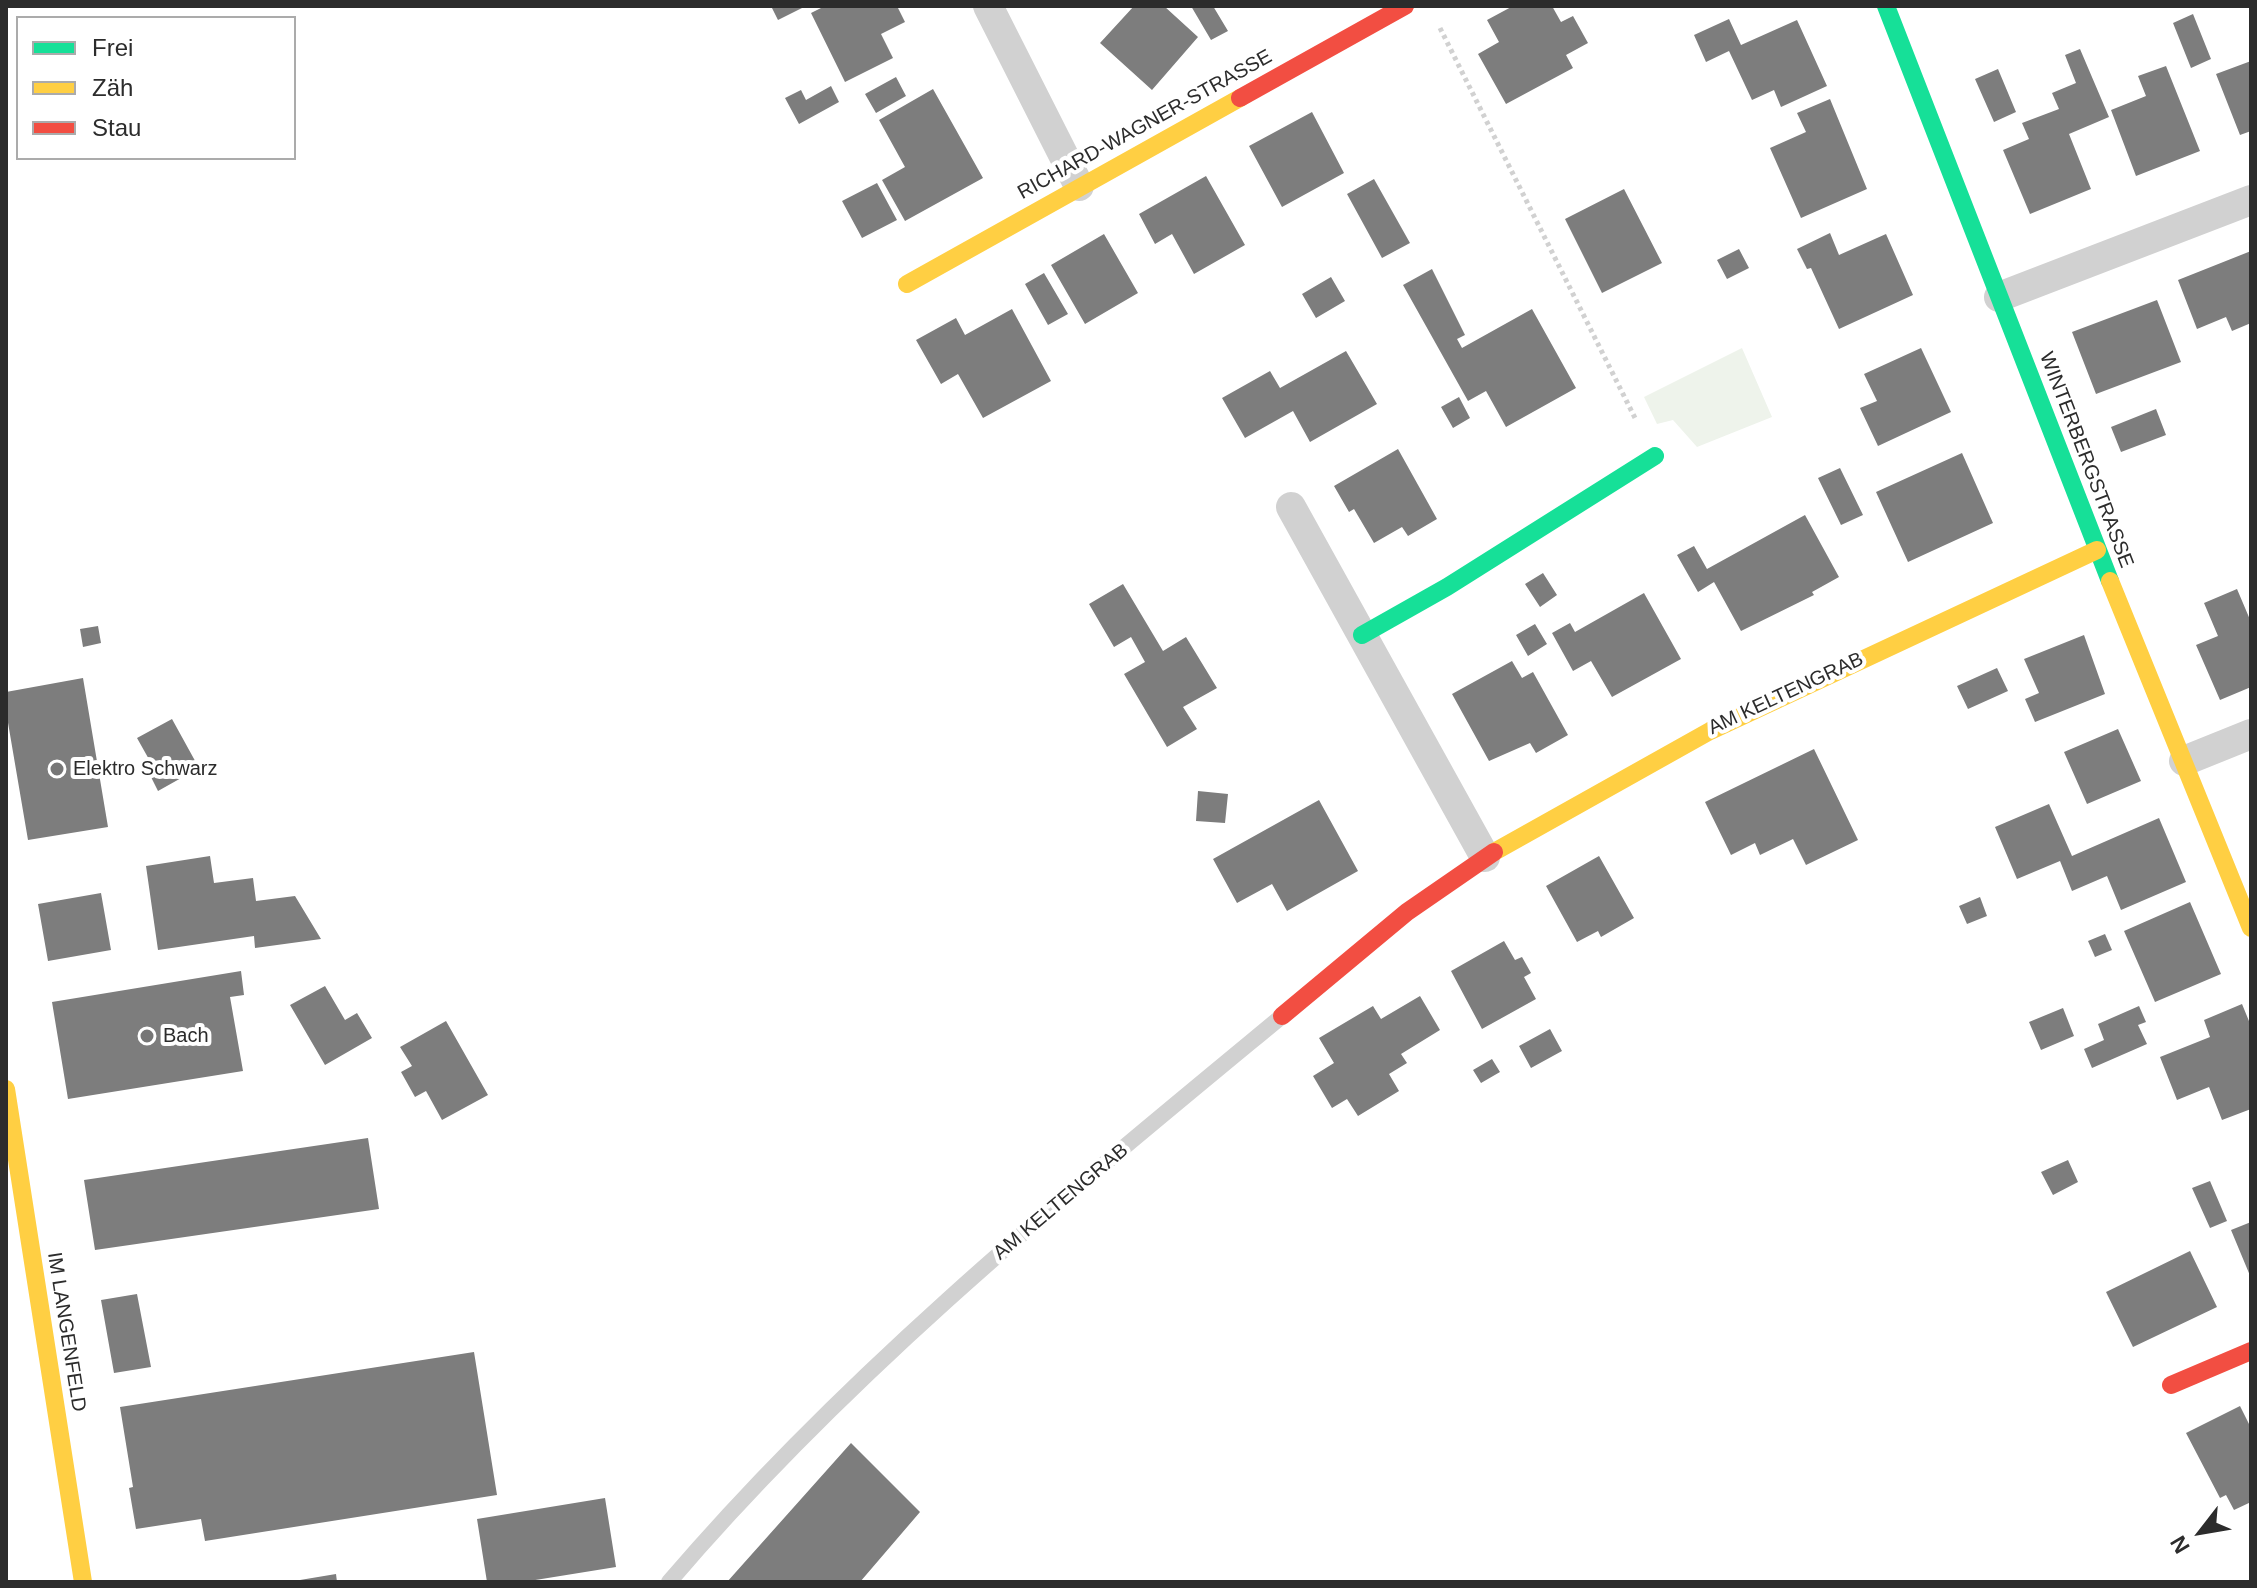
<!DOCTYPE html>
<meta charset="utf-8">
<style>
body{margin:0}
#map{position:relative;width:2257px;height:1588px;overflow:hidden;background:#fff;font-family:Helvetica,sans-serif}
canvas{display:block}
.frame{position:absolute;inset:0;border:8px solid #2c2c2c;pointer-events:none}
.legend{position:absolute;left:16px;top:16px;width:280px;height:144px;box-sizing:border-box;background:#fff;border:2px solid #ababab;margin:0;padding:10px 14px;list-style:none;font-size:24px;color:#2c2c2c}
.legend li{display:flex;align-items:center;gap:16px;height:40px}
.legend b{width:40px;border:2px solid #ababab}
.north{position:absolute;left:2161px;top:1492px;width:80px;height:80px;-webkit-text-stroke:6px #fff;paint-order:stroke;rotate:239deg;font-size:22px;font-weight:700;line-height:32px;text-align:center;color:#2c2c2c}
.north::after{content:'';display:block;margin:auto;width:28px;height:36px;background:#2c2c2c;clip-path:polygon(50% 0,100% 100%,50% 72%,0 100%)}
</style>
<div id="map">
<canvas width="2257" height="1588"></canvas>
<div class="frame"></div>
<ul class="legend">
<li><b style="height:10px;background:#16e098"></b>Frei</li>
<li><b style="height:10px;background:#ffcf43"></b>Zäh</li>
<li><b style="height:10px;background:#f24e42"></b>Stau</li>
</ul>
<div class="north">N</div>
</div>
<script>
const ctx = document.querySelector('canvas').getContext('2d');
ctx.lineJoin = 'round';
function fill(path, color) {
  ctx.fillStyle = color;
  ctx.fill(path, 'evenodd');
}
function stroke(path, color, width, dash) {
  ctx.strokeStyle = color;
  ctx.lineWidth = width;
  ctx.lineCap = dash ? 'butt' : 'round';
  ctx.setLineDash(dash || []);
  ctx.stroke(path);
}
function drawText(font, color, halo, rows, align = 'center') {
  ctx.font = font + ' Helvetica,sans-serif';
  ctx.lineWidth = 8;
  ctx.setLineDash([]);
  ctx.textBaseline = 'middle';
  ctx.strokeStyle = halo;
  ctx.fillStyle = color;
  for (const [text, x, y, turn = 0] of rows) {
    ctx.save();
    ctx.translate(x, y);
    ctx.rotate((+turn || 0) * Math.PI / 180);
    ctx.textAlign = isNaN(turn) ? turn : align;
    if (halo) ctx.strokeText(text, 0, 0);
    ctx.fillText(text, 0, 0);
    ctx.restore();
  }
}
const green = new Path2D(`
 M1742,348L1772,417L1697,447L1673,420L1657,424L1644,397Z`);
const building = new Path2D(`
 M771,6H806L778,20Z
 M825,6H897L905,22L881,34L893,58L845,82L811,13Z
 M1134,6H1164L1198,37L1152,90L1100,43Z
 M1191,6H1213L1228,31L1211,40Z
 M1513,6H1552L1561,22L1573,16L1588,43L1566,55L1573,68L1506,104L1478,54L1499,42L1487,20Z
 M2193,14L2211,59L2191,68L2173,23Z
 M1729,19L1741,45L1797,20L1827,86L1781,107L1774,90L1752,100L1729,51L1706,62L1694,35Z
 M2080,49L2109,117L2069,134L2091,189L2030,214L2003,150L2029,139L2022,123L2059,109L2052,93L2076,83L2065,55Z
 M2251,61V131L2240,135L2216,74Z
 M2166,66L2200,151L2136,176L2111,110L2146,96L2138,76Z
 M1998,69L2016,112L1994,122L1975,79Z
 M896,77L906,96L876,113L865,94Z
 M831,86L839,102L799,124L785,98L801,90L806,100Z
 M933,89L983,178L905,221L882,180L905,167L879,120Z
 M1830,99L1867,189L1801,218L1770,148L1806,132L1797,113Z
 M1312,112L1344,173L1282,207L1249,146Z
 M1206,176L1245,245L1194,274L1172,234L1155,244L1139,214Z
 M1374,179L1410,243L1382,258L1347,194Z
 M877,183L897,220L862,238L842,201Z
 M1624,189L1662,263L1602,293L1565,219Z
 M1830,233L1839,255L1886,234L1913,295L1839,329L1811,268L1807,269L1797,249Z
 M1104,234L1138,293L1085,324L1051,265Z
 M1739,249L1749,268L1727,279L1717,260Z
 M2251,251V323L2232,331L2226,317L2197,329L2178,280Z
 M1432,269L1465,335L1457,339L1462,348L1532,309L1576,388L1506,427L1486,391L1468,401L1403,285Z
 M1044,273L1068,314L1048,325L1025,284Z
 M1331,277L1345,301L1316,318L1302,294Z
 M2157,300L2181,362L2096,394L2072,332Z
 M1012,309L1051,381L983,418L958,374L941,384L916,340L956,318L965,335Z
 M1921,348L1951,412L1878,446L1860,408L1877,401L1864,374Z
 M1346,351L1377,404L1310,442L1293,411L1245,438L1222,398L1270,371L1280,388Z
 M1459,397L1470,418L1453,428L1441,407Z
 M2156,409L2166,435L2121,452L2111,427Z
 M1398,449L1437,519L1408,536L1402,527L1374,543L1354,509L1349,512L1334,486Z
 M1962,453L1993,523L1908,562L1876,492Z
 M1840,468L1863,515L1841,525L1818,478Z
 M1805,515L1839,577L1812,592L1814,595L1741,631L1714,582L1698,592L1677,555L1694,546L1707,569Z
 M1543,573L1557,595L1540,607L1525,584Z
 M1123,584L1163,651L1186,637L1217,688L1183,707L1197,729L1167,747L1124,674L1145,662L1131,637L1114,647L1089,604Z
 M2237,589L2251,622V687L2220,700L2196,645L2218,636L2204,603Z
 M1644,593L1681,659L1612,697L1591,661L1573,671L1552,633L1570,623L1575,632Z
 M1535,624L1547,644L1528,656L1516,635Z
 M98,626L101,643L83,647L80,629Z
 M2084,635L2105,694L2035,722L2025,699L2039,693L2024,659Z
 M1512,661L1522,678L1533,672L1568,735L1536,753L1530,743L1489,761L1452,694Z
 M1997,668L2008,691L1968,709L1957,686Z
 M83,678L108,827L28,840L6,711V692Z
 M172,719L199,768L158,791L149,773L155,770L137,738Z
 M2118,729L2141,781L2087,804L2064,752Z
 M1814,749L1858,840L1806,865L1793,839L1760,855L1755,843L1731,855L1705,802Z
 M1198,791L1228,794L1225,823L1196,821Z
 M1319,800L1358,871L1287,911L1272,884L1237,903L1213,859Z
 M2049,804L2072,856L2159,818L2186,882L2121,910L2107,876L2072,891L2060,861L2017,879L1995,827Z
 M210,856L214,883L253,878L256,901L295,896L321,939L255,948L254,936L158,950L146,866Z
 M1599,856L1634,918L1601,937L1598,931L1577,942L1546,886Z
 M101,893L111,950L48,961L38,904Z
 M1980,897L1987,916L1967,924L1959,906Z
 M2190,902L2221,974L2155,1002L2124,931Z
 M2105,934L2112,950L2095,957L2088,941Z
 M1504,941L1515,960L1522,957L1531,973L1524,977L1536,999L1482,1029L1451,971Z
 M241,971L244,995L230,997L243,1071L68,1099L52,1002Z
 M325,986L345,1020L357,1013L372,1038L325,1065L290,1005Z
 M1420,996L1440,1030L1401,1054L1407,1063L1389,1074L1399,1091L1358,1116L1347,1099L1332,1108L1313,1076L1334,1063L1319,1038L1373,1006L1381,1019Z
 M2242,1004L2251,1026V1109L2222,1120L2209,1087L2177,1100L2160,1057L2210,1037L2204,1020Z
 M2139,1006L2146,1022L2138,1025L2147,1044L2092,1068L2084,1049L2104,1040L2098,1024Z
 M2063,1008L2074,1036L2041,1050L2029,1022Z
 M446,1021L488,1095L442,1120L426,1091L415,1097L401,1072L412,1066L400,1047Z
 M1550,1029L1562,1051L1531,1068L1519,1046Z
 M1492,1059L1500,1072L1481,1083L1473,1070Z
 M368,1138L379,1209L95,1250L84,1180Z
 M2068,1160L2078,1182L2053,1195L2041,1172Z
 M2210,1181L2227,1221L2210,1228L2192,1188Z
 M2251,1222V1278L2231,1230Z
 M2190,1251L2217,1307L2133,1347L2106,1292Z
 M137,1294L151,1367L114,1373L101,1300Z
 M474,1352L497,1495L205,1541L201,1519L136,1529L129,1488L133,1487L120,1407Z
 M2240,1406L2251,1428V1502L2234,1510L2226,1495L2220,1498L2186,1433Z
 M851,1443L920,1512L860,1582H727Z
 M605,1498L616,1567L523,1582H487L477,1519Z
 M336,1574L337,1582H300V1580Z`);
const path = new Path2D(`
 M1440,28L1636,420`);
const lane = new Path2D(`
 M669,1582C850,1370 1067,1194 1281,1017`);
const street = new Path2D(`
 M988,6L1079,186
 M1999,297L2251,200
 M1291,507L1485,857
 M2184,761L2251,734`);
const fast = new Path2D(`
 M1886,6L2110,581
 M1362,635L1447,587L1655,456`);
const slow = new Path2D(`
 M907,284L1240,98
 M2110,581L2251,928
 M1494,852L1710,731L2097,550
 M6,1089L83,1582`);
const jam = new Path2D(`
 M1240,98L1405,6
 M1282,1016L1407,912L1494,852
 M2171,1385L2251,1351`);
const markers = [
 [57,769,8,"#767676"],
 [147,1036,8,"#767676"]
];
const streetNames = [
 ["RICHARD-WAGNER-STRASSE",1145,125,-29],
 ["WINTERBERGSTRASSE",2086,460,69],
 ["AM KELTENGRAB",1786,694,-25],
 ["AM KELTENGRAB",1061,1202,-40],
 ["IM LANGENFELD",66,1332,81]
];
const poiNames = [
 ["Elektro Schwarz",73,769],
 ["Bach",163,1036]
];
fill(green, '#eef3eb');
fill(building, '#7d7d7d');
stroke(path, '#d1d1d1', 5, [4, 4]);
stroke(lane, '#d1d1d1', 16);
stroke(street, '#d1d1d1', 30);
stroke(fast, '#16e098', 18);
stroke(slow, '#ffcf43', 18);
stroke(jam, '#f24e42', 18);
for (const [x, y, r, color] of markers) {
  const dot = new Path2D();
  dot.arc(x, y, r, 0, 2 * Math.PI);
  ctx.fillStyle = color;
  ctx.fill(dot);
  stroke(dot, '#fff', 3);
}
drawText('20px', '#2c2c2c', '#fff', streetNames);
drawText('20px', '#2c2c2c', '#fff', poiNames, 'left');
</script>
